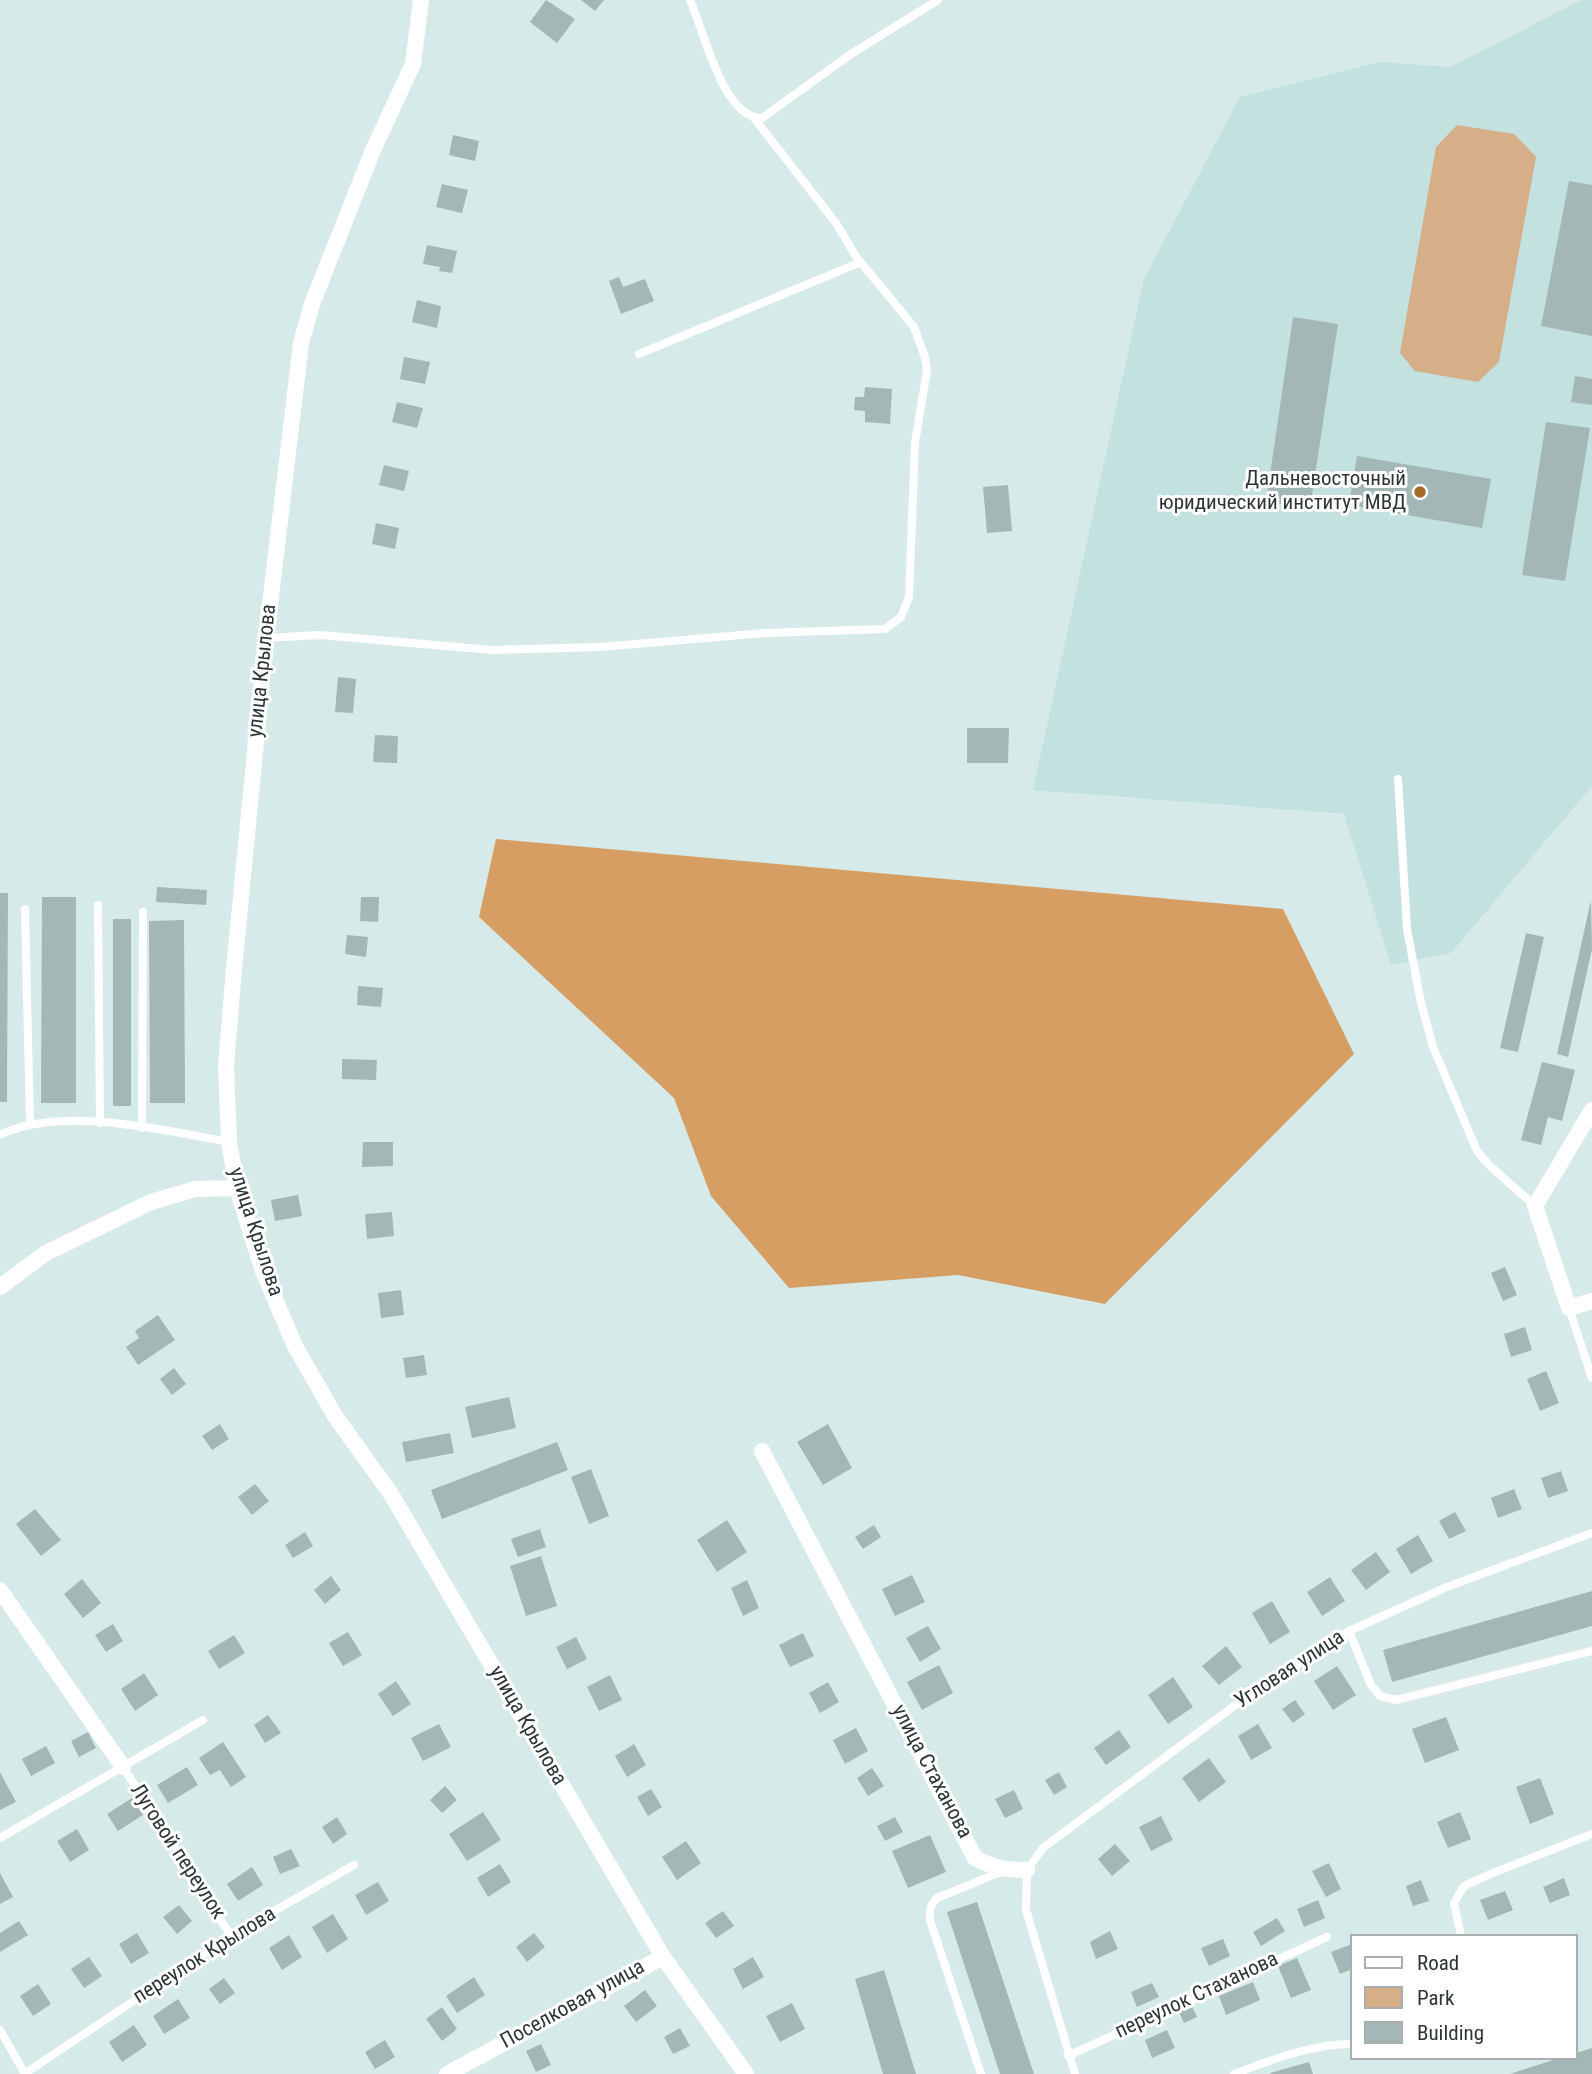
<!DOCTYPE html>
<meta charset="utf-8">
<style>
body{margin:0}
#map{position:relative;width:1592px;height:2074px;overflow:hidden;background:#d6ebe9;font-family:"Roboto Condensed",sans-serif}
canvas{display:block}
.legend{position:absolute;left:1350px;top:1934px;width:228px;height:126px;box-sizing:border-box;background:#fff;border:2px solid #abaeae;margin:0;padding:9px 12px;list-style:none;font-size:21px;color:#2d3535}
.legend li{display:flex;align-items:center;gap:14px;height:35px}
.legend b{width:35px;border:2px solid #abaeae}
</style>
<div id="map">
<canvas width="1592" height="2074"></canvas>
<ul class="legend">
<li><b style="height:9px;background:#fff"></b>Road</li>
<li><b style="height:19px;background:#d6af88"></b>Park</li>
<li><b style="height:19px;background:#a3b7b6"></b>Building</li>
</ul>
</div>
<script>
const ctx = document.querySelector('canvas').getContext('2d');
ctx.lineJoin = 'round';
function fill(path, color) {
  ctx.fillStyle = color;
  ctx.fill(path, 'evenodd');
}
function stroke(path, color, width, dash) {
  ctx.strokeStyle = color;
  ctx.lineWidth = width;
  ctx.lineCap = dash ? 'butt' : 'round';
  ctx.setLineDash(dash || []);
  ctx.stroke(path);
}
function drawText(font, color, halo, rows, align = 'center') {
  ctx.font = font + ' "Roboto Condensed",sans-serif';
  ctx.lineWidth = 6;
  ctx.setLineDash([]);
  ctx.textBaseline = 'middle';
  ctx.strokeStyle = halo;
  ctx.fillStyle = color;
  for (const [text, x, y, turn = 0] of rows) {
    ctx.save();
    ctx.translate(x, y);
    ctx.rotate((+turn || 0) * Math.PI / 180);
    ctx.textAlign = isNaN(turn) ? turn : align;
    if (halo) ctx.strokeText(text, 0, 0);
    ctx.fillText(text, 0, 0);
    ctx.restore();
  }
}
const built = new Path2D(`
 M1581,0H1592V786L1451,953L1391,965L1344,814L1033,790L1144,279L1240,97L1379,62L1451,67Z`);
const green = new Path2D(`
 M1457,125L1514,134L1536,157L1499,362L1478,382L1415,371L1400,353L1436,147Z`);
const forest = new Path2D(`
 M496,839L1283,909L1354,1054L1105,1304L958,1275L789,1288L711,1196L674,1098L479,917Z`);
const building = new Path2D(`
 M546,0L575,19L557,43L530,22Z
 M581,0H604L595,11Z
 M453,135L479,141L475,161L449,155Z
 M1569,181L1592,185V336L1541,326Z
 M442,184L468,190L462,213L436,207Z
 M427,245L457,251L452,273L439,271L440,267L423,264Z
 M619,277L623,287L645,279L654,301L621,314L609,281Z
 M417,300L441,306L437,328L412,322Z
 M1293,317L1338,324L1310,508L1266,502Z
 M404,357L430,362L425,384L400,379Z
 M1575,376L1592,379V405L1571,402Z
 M865,387L892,389L890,424L865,422V411L854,410L855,397H864Z
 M397,402L423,408L417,428L392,422Z
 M1546,422L1590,428L1565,581L1522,575Z
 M1357,456L1491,479L1482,528L1349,505Z
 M384,465L409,471L404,491L379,485Z
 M1008,485L1012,531L987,533L983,487Z
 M376,523L399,528L395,549L372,544Z
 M338,677L356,679L353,713L335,712Z
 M967,728H1009L1008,763H967Z
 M375,735L398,736L397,763L373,762Z
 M157,887L207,890L206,905L156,902Z
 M0,893H8L7,1102H0Z
 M42,897H76V1103H41Z
 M361,897H379L378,922L360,921Z
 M1591,900L1592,949L1568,1057L1557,1054Z
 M113,919H131V1106H113Z
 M184,920L185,1103H150L149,921Z
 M1526,933L1544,937L1518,1052L1500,1048Z
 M347,935L368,937L366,957L345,954Z
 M358,986L383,988L381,1007L357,1005Z
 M342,1059L377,1060L376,1080L342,1079Z
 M1542,1062L1575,1070L1562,1121L1548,1117L1541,1145L1521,1140Z
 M363,1142H393V1166L362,1167Z
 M298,1195L302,1216L275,1221L271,1200Z
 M392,1212L394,1236L367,1239L365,1214Z
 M1505,1267L1517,1295L1503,1301L1491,1273Z
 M401,1290L404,1315L381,1318L378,1293Z
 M158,1315L175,1340L138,1365L126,1347L139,1338L135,1331Z
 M1525,1327L1532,1350L1511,1357L1504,1334Z
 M424,1355L427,1375L406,1378L403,1358Z
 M174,1368L186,1384L172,1395L160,1379Z
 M1546,1371L1559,1403L1540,1411L1527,1379Z
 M509,1397L516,1428L472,1438L465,1407Z
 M220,1424L229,1439L212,1450L202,1436Z
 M828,1424L852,1468L823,1485L797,1442Z
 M450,1433L454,1453L406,1462L402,1442Z
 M557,1442L568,1470L442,1519L431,1490Z
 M591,1469L609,1516L589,1524L571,1477Z
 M1561,1471L1568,1491L1548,1498L1541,1478Z
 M255,1484L269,1501L252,1515L238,1497Z
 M1514,1489L1522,1509L1498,1518L1491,1498Z
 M35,1509L61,1540L41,1556L16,1524Z
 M1455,1512L1466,1531L1449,1539L1439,1521Z
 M727,1520L747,1552L717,1572L697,1540Z
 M874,1525L881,1537L863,1549L855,1537Z
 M540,1529L546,1547L518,1557L511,1539Z
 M305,1532L313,1546L293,1558L285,1545Z
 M1418,1535L1433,1561L1411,1574L1396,1549Z
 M1376,1552L1390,1572L1366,1590L1351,1570Z
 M541,1556L557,1606L526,1616L510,1566Z
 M912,1575L925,1602L895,1616L882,1589Z
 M331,1576L341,1590L325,1604L314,1590Z
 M1330,1577L1345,1601L1322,1616L1307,1592Z
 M82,1579L101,1603L83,1618L64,1594Z
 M747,1580L759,1608L743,1616L731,1588Z
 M1592,1591V1626L1392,1682L1383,1650Z
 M1272,1601L1290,1632L1270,1644L1252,1613Z
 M113,1624L123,1641L106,1652L95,1635Z
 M928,1626L941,1649L920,1662L906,1638Z
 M348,1632L362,1655L343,1666L329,1643Z
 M803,1633L814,1656L790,1667L779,1645Z
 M234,1635L245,1653L219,1669L208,1651Z
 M576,1637L587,1659L567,1669L556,1647Z
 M1226,1646L1242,1667L1219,1685L1202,1666Z
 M939,1665L953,1693L922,1710L907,1682Z
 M1337,1666L1356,1695L1333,1710L1314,1681Z
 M144,1673L158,1695L135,1711L121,1689Z
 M610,1675L622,1700L599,1711L587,1687Z
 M1173,1677L1193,1707L1168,1724L1148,1695Z
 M396,1681L411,1704L393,1716L378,1694Z
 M828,1682L839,1702L820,1713L809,1693Z
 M1295,1700L1305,1714L1293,1723L1282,1709Z
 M268,1715L281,1733L265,1743L254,1725Z
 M1446,1717L1459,1750L1425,1763L1412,1729Z
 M439,1724L451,1747L423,1761L411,1738Z
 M1258,1724L1272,1748L1251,1760L1238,1736Z
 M856,1728L868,1751L845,1764L833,1740Z
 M1119,1730L1131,1747L1106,1765L1094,1748Z
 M88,1732L96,1748L79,1757L71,1741Z
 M223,1742L246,1777L231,1787L220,1770L210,1775L199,1758Z
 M634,1744L646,1765L627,1777L615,1756Z
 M46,1746L55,1763L31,1776L22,1759Z
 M1209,1758L1226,1782L1199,1802L1182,1778Z
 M187,1767L198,1785L168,1803L157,1785Z
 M872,1768L884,1786L868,1796L857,1778Z
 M0,1772L16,1802L0,1810Z
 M1059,1772L1067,1787L1054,1795L1045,1780Z
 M1540,1778L1554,1814L1530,1824L1516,1787Z
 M445,1786L457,1800L442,1813L430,1800Z
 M651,1789L662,1807L648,1816L637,1797Z
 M1014,1790L1023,1809L1005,1818L995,1799Z
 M132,1798L143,1815L118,1831L107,1814Z
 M483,1812L501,1840L467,1861L449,1834Z
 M1460,1812L1471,1839L1448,1848L1437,1822Z
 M1161,1816L1173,1840L1151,1851L1139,1827Z
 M337,1817L347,1834L333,1844L322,1827Z
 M895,1817L903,1832L885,1841L877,1826Z
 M77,1829L89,1850L70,1862L57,1841Z
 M930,1835L946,1872L908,1888L892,1851Z
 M686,1841L701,1863L677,1880L662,1857Z
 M1115,1844L1130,1861L1112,1876L1098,1859Z
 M291,1849L300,1866L280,1874L273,1857Z
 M1329,1863L1341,1889L1326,1897L1312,1871Z
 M500,1864L511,1882L488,1897L477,1878Z
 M252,1867L263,1885L238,1901L227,1884Z
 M0,1873L13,1897L0,1904Z
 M1564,1878L1570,1895L1550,1903L1543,1887Z
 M1421,1880L1429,1901L1413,1906L1406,1886Z
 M378,1882L389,1901L366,1915L355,1895Z
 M1505,1891L1513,1910L1488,1920L1480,1900Z
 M1318,1900L1325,1918L1304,1927L1297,1909Z
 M977,1902L1034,2074H1000L947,1912Z
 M179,1905L192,1921L177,1934L163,1917Z
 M723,1911L734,1926L716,1938L705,1923Z
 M333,1914L348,1939L327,1953L312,1927Z
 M1277,1918L1285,1931L1261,1946L1253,1932Z
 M19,1921L28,1935L0,1952V1933Z
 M1110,1931L1118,1949L1096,1959L1090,1942Z
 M137,1933L149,1953L131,1964L119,1944Z
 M534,1933L545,1947L527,1962L516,1947Z
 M289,1935L302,1957L282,1970L269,1948Z
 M1223,1939L1230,1956L1209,1966L1201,1948Z
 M1352,1944V1969L1340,1974L1331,1952Z
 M89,1957L102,1976L84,1988L71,1969Z
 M753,1957L764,1977L743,1989L733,1969Z
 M1297,1958L1311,1990L1291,1998L1278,1966Z
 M884,1970L916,2074H883L855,1979Z
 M474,1977L485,1995L457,2013L446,1996Z
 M224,1978L235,1993L220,2004L209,1989Z
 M1253,1982L1260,2000L1226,2015L1219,1996Z
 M1152,1983L1159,1997L1137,2007L1131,1992Z
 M38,1984L51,2004L33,2016L20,1996Z
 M645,1990L657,2006L636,2022L624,2006Z
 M178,1999L190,2018L164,2034L153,2016Z
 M792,2003L805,2029L780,2042L766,2016Z
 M1192,2006L1197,2017L1184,2023L1179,2012Z
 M442,2007L457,2029L442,2041L426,2019Z
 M134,2025L147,2045L122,2062L109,2042Z
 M680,2028L690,2046L673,2054L664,2037Z
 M1167,2030L1175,2048L1152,2058L1145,2040Z
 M385,2040L395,2057L375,2069L365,2052Z
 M541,2044L551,2065L536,2072L526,2051Z
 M1592,2048V2074H1510L1559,2058H1576V2053Z
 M1309,2062L1313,2074H1270V2073Z`);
const lane = new Path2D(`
 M690,0C704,30 722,118 762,118L851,54L938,0
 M639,354L861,262
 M266,638L320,635L492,650L600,647L765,633L885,629L901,617L909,597L915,443L927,370L925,357L914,327L855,255L836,223L754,118
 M1398,779L1407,929L1421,1003L1433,1047L1477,1151L1490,1166L1535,1206
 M98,905L100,1123
 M25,909L30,1124
 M142,1128L143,912
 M0,1135C60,1105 164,1130 229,1142
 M1569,1308L1592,1378
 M1349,1631L1371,1685L1380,1696L1396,1700L1592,1651
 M123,1767L231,1936
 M0,1838L203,1720
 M1461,1936L1454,1903L1464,1886L1493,1873L1592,1834
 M0,2030L25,2074
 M1068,2056L1327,1937
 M24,2074L231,1936L354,1865
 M981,2074L930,1920C929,1911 930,1905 937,1898L1003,1871
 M1075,2074L1026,1910L1027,1870L1043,1848L1234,1706L1349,1631L1447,1587L1592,1533
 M1234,2074C1272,2060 1311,2044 1352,2044`);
const street = new Path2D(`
 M421,0L413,64L373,150L312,304L301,343L266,638L234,969L226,1065L229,1142L237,1188L263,1271L295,1346L335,1416L391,1494L663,1957L746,2074
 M1592,1110L1535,1206L1569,1308L1592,1301
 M0,1287L46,1253L151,1202L195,1189L237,1188
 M762,1451L975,1858C993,1868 1007,1870 1027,1870
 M0,1590L123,1767
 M447,2074L663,1957`);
const markers = [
 [1420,492,7,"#a36b28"]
];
const poiNames = [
 ["Дальневосточный",1406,480],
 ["юридический институт МВД",1406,504]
];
const streetNames = [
 ["улица Крылова",263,671,-84],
 ["улица Крылова",255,1232,72],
 ["Угловая улица",1290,1670,-33],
 ["улица Крылова",527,1726,60],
 ["улица Стаханова",931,1772,62],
 ["Луговой переулок",177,1852,57],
 ["переулок Крылова",205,1956,-32],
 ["переулок Стаханова",1197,1996,-25],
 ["Поселковая улица",573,2005,-29]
];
fill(built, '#c3e1df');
fill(green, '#d6af88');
fill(forest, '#d69e63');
fill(building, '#a3b7b6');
stroke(lane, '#fff', 8);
stroke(street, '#fff', 16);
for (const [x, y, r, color] of markers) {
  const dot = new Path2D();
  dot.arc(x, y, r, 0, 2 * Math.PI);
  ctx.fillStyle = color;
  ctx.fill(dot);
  stroke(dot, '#fff', 2.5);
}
drawText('21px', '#2d3535', '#fff', poiNames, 'right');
drawText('21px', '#2d3535', '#fff', streetNames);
</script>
